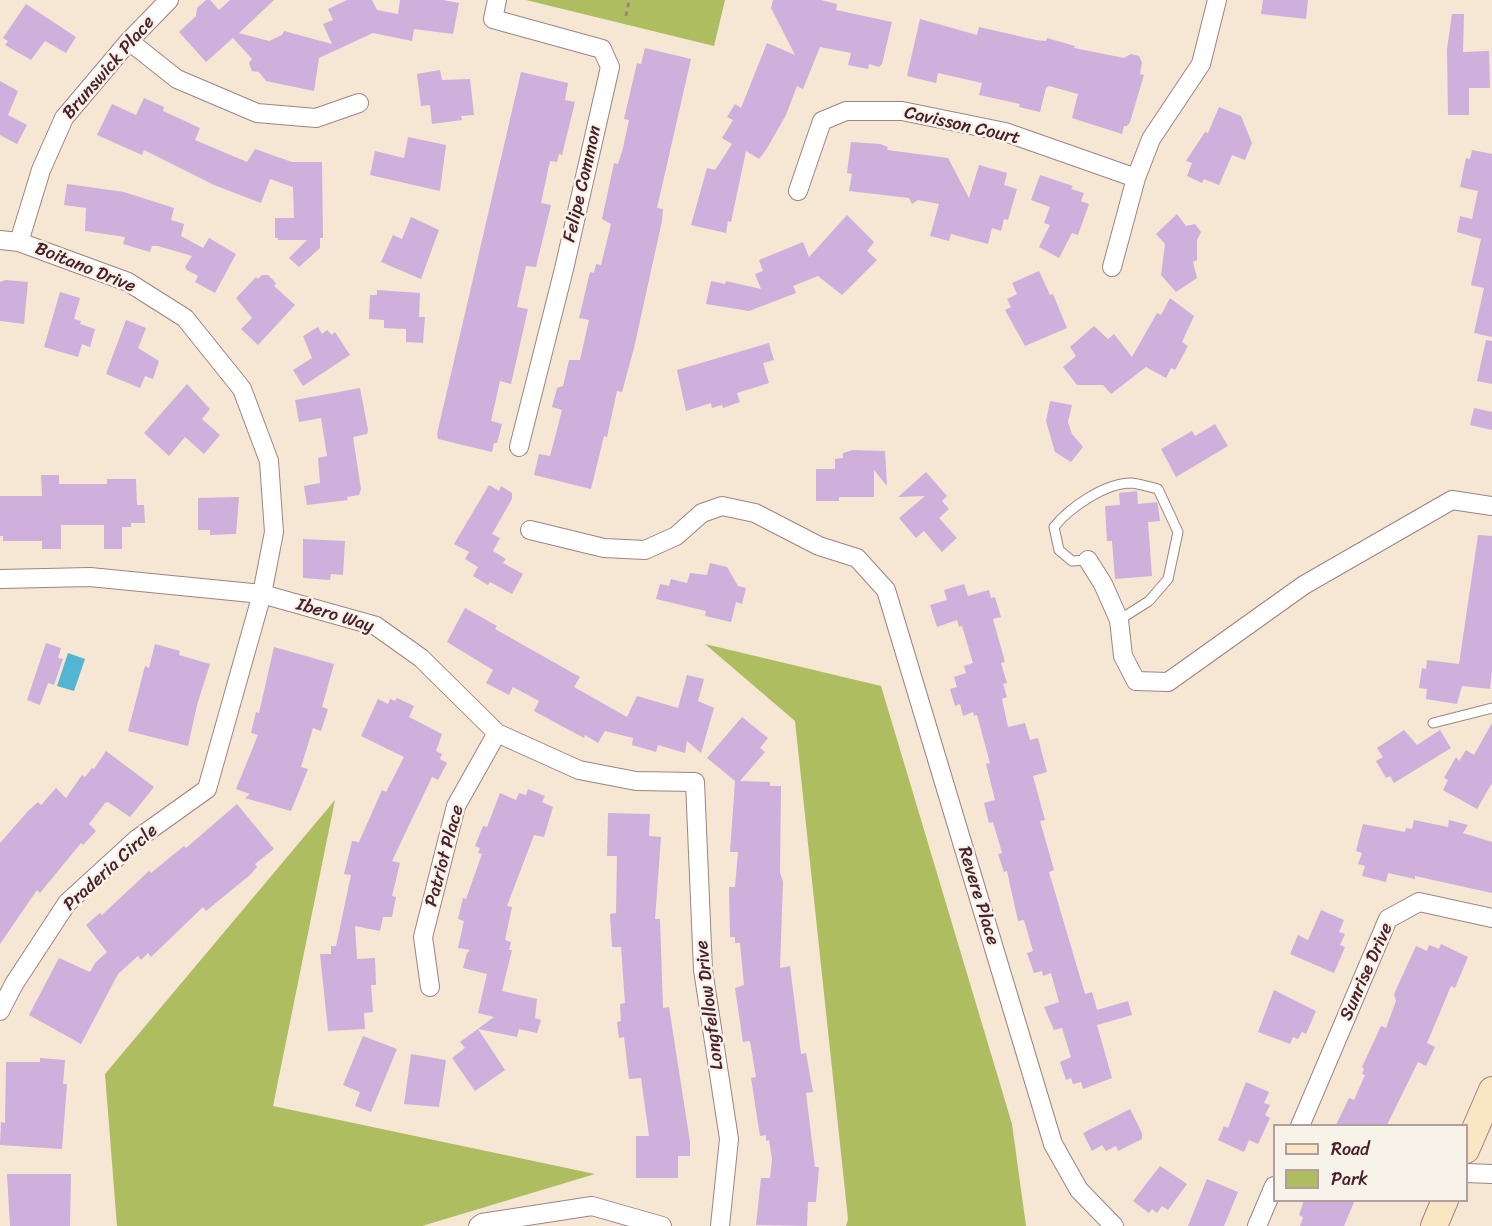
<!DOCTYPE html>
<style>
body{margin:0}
#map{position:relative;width:1492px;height:1226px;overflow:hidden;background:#f5e7d4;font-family:Sriracha,sans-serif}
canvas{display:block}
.legend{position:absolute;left:1273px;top:1124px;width:195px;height:78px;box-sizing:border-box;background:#f7f3e8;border:2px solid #b29e9c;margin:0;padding:8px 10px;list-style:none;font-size:18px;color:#4a1f2b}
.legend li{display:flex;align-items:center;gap:12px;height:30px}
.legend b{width:30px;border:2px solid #b29e9c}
</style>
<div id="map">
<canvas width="1492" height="1226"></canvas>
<ul class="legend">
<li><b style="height:8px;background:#fbe6c4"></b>Road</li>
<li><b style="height:16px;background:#aebd60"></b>Park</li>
</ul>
</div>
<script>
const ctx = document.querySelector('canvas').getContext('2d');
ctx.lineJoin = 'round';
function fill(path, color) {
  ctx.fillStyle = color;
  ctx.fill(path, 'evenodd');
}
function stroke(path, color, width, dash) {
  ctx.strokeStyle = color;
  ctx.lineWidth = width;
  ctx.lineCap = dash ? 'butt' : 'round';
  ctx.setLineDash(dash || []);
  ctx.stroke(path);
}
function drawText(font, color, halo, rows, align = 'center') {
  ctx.font = font + ' Sriracha,sans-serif';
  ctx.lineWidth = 5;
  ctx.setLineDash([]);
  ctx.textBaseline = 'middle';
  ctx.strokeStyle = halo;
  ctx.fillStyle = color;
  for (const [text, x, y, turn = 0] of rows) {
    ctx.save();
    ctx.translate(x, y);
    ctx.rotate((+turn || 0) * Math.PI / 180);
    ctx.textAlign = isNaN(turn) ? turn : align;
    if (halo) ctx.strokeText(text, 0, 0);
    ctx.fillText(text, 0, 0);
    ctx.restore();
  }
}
const green = new Path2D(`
 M526,0H725L714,46Z
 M705,644L881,686L1012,1124L1026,1226H846L848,1219L795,721Z
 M335,800L273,1106L595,1174L422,1226H117L105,1074Z`);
const water = new Path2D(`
 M68,653L85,659L74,691L57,686Z`);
const building = new Path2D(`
 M206,0H210L219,10L230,0H274L239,33L269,41L282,35L284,31L332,44L323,24L333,20L328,9L347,0H372L377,10L398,14L400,0H443L459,3L453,34L414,29L412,41L373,33L319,58L314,91L266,81L259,72L252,71L249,63L252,59L233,38L206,62L179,32L196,16L197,8Z
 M773,0H821L837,4L836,10L892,22L882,64L879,67L869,64L868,69L848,65L851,53L820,47L803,89L797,86L786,115L766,150L759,159L746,151L731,222L728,221L726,233L691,225L707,168L715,170L732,144L722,138L733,120L727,117L735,104L741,108L767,43L795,55L771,8Z
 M1263,0H1308L1306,19L1261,14Z
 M26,4L76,37L66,53L45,41L31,60L5,45L8,41L3,38Z
 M1452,14H1464L1463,52L1489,51L1490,88H1469V115H1448L1447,49Z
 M920,19L977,35L979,27L1036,40L1046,41L1047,38L1075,46L1074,48L1124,58L1131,54L1139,56L1142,62L1140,74L1144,75L1130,122L1127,126H1124L1122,134L1072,118L1078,94L1049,86L1046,88L1040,112L1019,107L1020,104L979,95L982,83L938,73L936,83L907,76Z
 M645,48L691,59L657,208L663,209L662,221L634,348L622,392L617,391L607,437L604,436L591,489L534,475L539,454L550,456L554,441L562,410L552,407L557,388L563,386L569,360H580L589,320L579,318L590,272L594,273L596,264L601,265L611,224L602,219L614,163L618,164L623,148L629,120L624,119L637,63L641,64Z
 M440,70L442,80L470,79L474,115L461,116L462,120L432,124L430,105L421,106L417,74Z
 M521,72L568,83L565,100L575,102L562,155L559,154L557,162L550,161L541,203L551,205L536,267L526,266L517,307L528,309L511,384L500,381L491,421L502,424L497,443H494L492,452L438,439L437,434Z
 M0,81L18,91L8,115L27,125L17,144L0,135Z
 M144,98L164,107L163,111L200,128L195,140L247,162L255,149L292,162H322L323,238H320V248L299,267L289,258L307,240H278V238H275V218H294L293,187L270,179L261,203L214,185L144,150L142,155L97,135L112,104L136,115Z
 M1219,107L1241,116L1252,143L1245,160L1232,155L1219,185L1204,179L1202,183L1187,176L1192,163L1186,161L1205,132L1208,133Z
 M408,137L446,145L440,191L370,175L375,151L404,158Z
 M851,142L880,144L888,147L887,150L948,158L969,198L979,165L1007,173L1004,185L1017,189L1008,220L1004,219L1001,231L992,228L988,244L951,234L949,241L930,236L939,204L918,200L912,204L909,198L849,191L852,174L847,173Z
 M1472,150L1492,154V337L1474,333L1484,288L1471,285L1481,239L1457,232L1460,216L1472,219L1478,191L1460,187L1466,158L1470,159Z
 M1040,175L1073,186L1071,189L1084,193L1081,201L1089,204L1078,235L1072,233L1059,258L1039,247L1050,225L1044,223L1050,207L1031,200Z
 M67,184L124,192L174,208L171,220L184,224L181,236L203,248L209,238L236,254L215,293L195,282L198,276L187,270L185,267L192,256L158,246H152L150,252L123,244L125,237L85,231L86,208L64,205Z
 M1177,214L1186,226L1195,224L1201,232L1197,240V260L1193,262L1197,278L1176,292L1161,275L1165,244L1156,234Z
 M847,215L874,242L867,251L877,260L842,295L818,276L793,286L796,293L749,311L706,304L711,281L725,284L726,281L761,289L755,274L763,271L759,260L803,242L809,257Z
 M411,217L439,230L421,279L381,262L393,235L402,239Z
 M1039,271L1050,295L1053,294L1067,328L1025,346L1005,310L1011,307L1007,299L1017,294L1012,283Z
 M262,275H268L276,283L274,286L295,305L258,345L241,329L252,318L236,298L256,277L258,279Z
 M6,280L28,282L24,324L0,321V282Z
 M377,290L420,293L419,317H425L423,343L406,342V329L384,328V320L369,319L370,295H377Z
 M60,292L80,298L74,319L81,321L80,324L95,329L90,347L82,344L78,357L44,347Z
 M1170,298L1194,316L1182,342L1188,346L1175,370L1171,368L1166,378L1146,367L1111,394L1103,385H1077L1063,367L1076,356L1070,347L1094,326L1108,339L1114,334L1132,357L1157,313L1161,315Z
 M126,320L146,328L138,348L159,361L153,379L145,376L140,388L106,374Z
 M318,327L322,334L327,330L332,335L335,332L350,355L303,386L293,370L312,358L303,336Z
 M1486,340L1492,341V384L1477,381Z
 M769,343L774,360L763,363L769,383L737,393L740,402L723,408L722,405L712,408L711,403L686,411L677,370Z
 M187,384L210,409L202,419L220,435L204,454L185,437L169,456L144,433Z
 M360,388L368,430L367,434L353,437L361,489L359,495L347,497L348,500L307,505L304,486L320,483L318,458L327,456L321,418L299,422L295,400Z
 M1050,401L1072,405L1068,422L1072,434L1083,447L1071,462L1055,452L1046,421Z
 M1474,408L1492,412V430L1470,425Z
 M1215,424L1228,446L1176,477L1161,449L1192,431L1195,436Z
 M853,450L885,451L887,486L874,470V497H839V501H816V469H835V459L843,458V453Z
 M926,472L947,496L942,501L949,509L939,518L957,538L942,552L924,531L916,538L899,518L925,496L898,497Z
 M41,475H59V484H107V479H136L137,505H144L145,523H131V527H122V549H104V525H61V549H42V541H3V536H0V496H42Z
 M489,485L499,491L501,486L512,493V499L492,534L500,538L493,551L506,559L503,563L523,574L512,594L490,582L488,585L473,576L478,567L465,559L469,552L454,544Z
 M1137,491L1138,504L1157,502L1158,506L1160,521L1148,522L1152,576L1115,579L1112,541H1107L1105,506L1120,505L1119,493Z
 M239,497L236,534L210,535V530H198V498Z
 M1478,535L1492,536V671L1490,689L1462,686L1457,704L1426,699L1427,689L1419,688L1422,668L1426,669L1427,660L1459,664Z
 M303,539L345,541L343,575L331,574L330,580L303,578Z
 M710,563L727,567L738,586L746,588L742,604L736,602L731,622L705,616L706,611L656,599L660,584L669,586L671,579L687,583L690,573L707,575Z
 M964,584L968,596L989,590L991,598L995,597L1001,617L993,619L1005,662L1001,663L1007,683L1003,684L1007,697L1002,699L1008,727L1025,723L1030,740L1038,738L1047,772L1033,776L1045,820L1040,821L1054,870L1049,872L1085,994L1092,992L1097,1010L1128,1001L1132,1015L1097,1025L1112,1078L1083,1089L1081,1082L1073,1084L1071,1078L1066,1080L1060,1062L1071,1057L1062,1028L1054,1030L1044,1007L1059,1002L1051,973L1043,976L1042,971L1034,973L1027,953L1033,951L1024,920L1018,921L1007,871L1004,872L998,854L1002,853L993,822L989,823L984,803L995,800L986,764L990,763L977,715L974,716L973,712L963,716L960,704L955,706L950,689L957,687L954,677L966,673L964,666L973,663L962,626L959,627L957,620L937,627L930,605L947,600L944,590Z
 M465,608L497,626L495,629L580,677L574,687L627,717L637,696L678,708L687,675L704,679L698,701L714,708L701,753L687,741L685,753L658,745L656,752L632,745L633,738L605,731L598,743L585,735L584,738L534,711L539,701L513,687L509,695L486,683L493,670L447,642Z
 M46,643L61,648L58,658L63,659L54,685L48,683L40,705L27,700Z
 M155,644L180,651L179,655L210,664L197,705L188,746L128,731L145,666L149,668Z
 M274,647L334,664L322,707L328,709L321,731L313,728L301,767L308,769L291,811L245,798L250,794L236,789L258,735L251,733L256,712L259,713Z
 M397,698L414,706L409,717L442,734L436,751L442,754L440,759L447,763L438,780L432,777L392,861L400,863L392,896L396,897L392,917H383L380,931L355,926L357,959L375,958L376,985H371L373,1012L364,1013L365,1029L328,1031L320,954H331V946H336L351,875L344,874L352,841L359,842L382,790L386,792L404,757L361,736L378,699L388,704L390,699L395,701Z
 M742,717L768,738L760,748L765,752L740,781L770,782V786H781L780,872L783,882L780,968L790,966L801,1054L806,1053L813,1092L806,1093L815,1167H819L816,1202H808L807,1226L756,1225L761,1178H770L772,1159L769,1140L766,1141V1135L760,1136L751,1078L756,1077L750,1041L743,1042L735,988L744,985L740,943H735V937H730L729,887H735L738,852H730L735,781L707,758Z
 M1492,723V783L1477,809L1443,790L1448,780L1444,778L1456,757L1459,761L1466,750L1474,755Z
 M1404,730L1417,745L1440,730L1451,748L1394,783L1390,776L1386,778L1376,761L1383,757L1377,748Z
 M106,751L154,787L130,817L108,802L105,803L89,824L96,831L83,845L81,843L40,893L37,890L0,944V843L29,810L38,802L41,805L56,788L66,798L82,775L85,777L92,768L94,769Z
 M528,789L545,796L542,802L553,807L544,837L534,835L507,906L512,907L505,940L511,942L509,950H512L502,991L537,999L535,1018L541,1020L537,1033L519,1029L517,1037L478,1029L505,1070L475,1091L452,1058L465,1048L460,1042L494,1017L478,1013L487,974L463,968L467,953L470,950L458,948L464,921L458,919L463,898L466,899L482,854L478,853L480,848L475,846L483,826L487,827L500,793L516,800L519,793L526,795Z
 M237,804L274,849L255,864L257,867L250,875L206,911L203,907L151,957L148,953L141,960L138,956L118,974L81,1044L29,1015L59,958L90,972L95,963L107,952L86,925L100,913L102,915L149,871L151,873L184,846L186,848Z
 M608,813L650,814L649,836L661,837L655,919H660L663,1008L669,1007L690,1142V1156H678V1178H636V1136H649L641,1078L629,1079L624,1037L619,1038L617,1022L621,1021L620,1004L625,1003L621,947H612L610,914L616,913L617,856H607Z
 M1414,820L1448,827L1449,820L1468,825L1463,833L1492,842V893L1415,876V879L1388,873L1386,882L1362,876L1365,866L1358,864L1362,853L1356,851L1363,824L1405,832L1406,828L1412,829Z
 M1321,910L1344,920L1339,932L1345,934L1340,945L1345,947L1334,973L1290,954L1298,935L1308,940Z
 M1441,944L1468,957L1455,988L1451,986L1427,1043L1435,1047L1426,1066L1418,1062L1387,1125H1336L1349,1098L1354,1100L1365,1075L1362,1074L1364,1069L1362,1067L1381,1026L1386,1028L1396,1001L1394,994L1416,946L1427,951L1429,945L1439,949Z
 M1274,990L1316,1011L1306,1034L1302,1032L1298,1039L1293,1037L1290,1044L1258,1032Z
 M363,1036L397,1049L371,1112L355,1106L360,1092L343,1085Z
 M411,1054L446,1060L439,1107L404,1104Z
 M40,1058L65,1060L63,1084H67L62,1149L0,1145L1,1122L5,1123L6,1062H40Z
 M1246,1082L1269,1092L1264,1103L1270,1105L1265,1115L1270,1118L1258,1144L1249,1140L1244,1152L1218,1140L1224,1126L1228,1128Z
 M1130,1109L1142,1133V1139L1118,1151L1116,1146L1106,1151L1102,1145L1092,1151L1083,1133Z
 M1160,1166L1187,1184L1168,1210L1162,1206L1157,1213L1152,1209L1149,1213L1133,1201Z
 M7,1174H71L70,1226H10Z
 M1207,1179L1238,1192L1224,1226H1188Z
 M1304,1200H1355L1344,1226H1300L1303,1217L1299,1215Z`);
const path = new Path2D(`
 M626,16L629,0`);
const lane = new Path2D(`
 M1088,560L1072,561L1059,550L1054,527C1069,508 1105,483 1131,483C1140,484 1150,487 1158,489L1178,532L1168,579L1149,601L1119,620
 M1433,723L1492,708`);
const street = new Path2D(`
 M497,0L493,19L602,49L610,67L564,269L519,447
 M129,41L177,79L257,113L316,118L359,103
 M798,191L822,121L846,111H902L1005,132L1136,178
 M0,240L19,242L128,282L185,318L242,389L269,461L274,532L262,594L207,789L137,839L67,903L14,984L0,1011
 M19,242L41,170L64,118L129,41L169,0
 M1112,267L1136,178L1151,139L1201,64L1217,0
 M530,530L604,548L645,550L676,536L702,513L722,506L755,513L819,546L857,558L886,590L1053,1144L1079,1190L1114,1226
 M1088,560L1103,584L1119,620L1123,656L1136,681L1168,682L1304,585L1452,500L1492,506
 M0,579L90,577L262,594L376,626L421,658L497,733L579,770L636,781L695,782L703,970L729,1139L720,1226
 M430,987L423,937L456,806L497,733
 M1300,1126L1388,919L1419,902L1492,918
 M1466,1173L1492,1174
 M478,1226L482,1223L592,1206L662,1226
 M1257,1226L1274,1186`);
const secondary = new Path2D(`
 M1466,1150L1492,1090
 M1434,1226L1445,1200`);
const streetNames = [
 ["Brunswick Place",109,68,-49],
 ["Cavisson Court",962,126,13],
 ["Felipe Common",583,184,-77],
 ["Boitano Drive",85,268,22],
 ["Ibero Way",335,616,17],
 ["Patriot Place",445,856,-75],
 ["Praderia Circle",111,868,-42],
 ["Revere Place",978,896,73],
 ["Sunrise Drive",1367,972,-66],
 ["Longfellow Drive",710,1005,-97]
];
fill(green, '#aebd60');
fill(water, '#54b5d2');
fill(building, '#cfafdb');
stroke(lane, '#a08380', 11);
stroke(street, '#a08380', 20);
stroke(secondary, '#a08380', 28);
stroke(path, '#a08380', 3, [4.5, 4.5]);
stroke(lane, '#fff', 9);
stroke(street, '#fff', 18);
stroke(secondary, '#fbe6c4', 26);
drawText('18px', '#4a1f2b', '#f7f3e8', streetNames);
</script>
